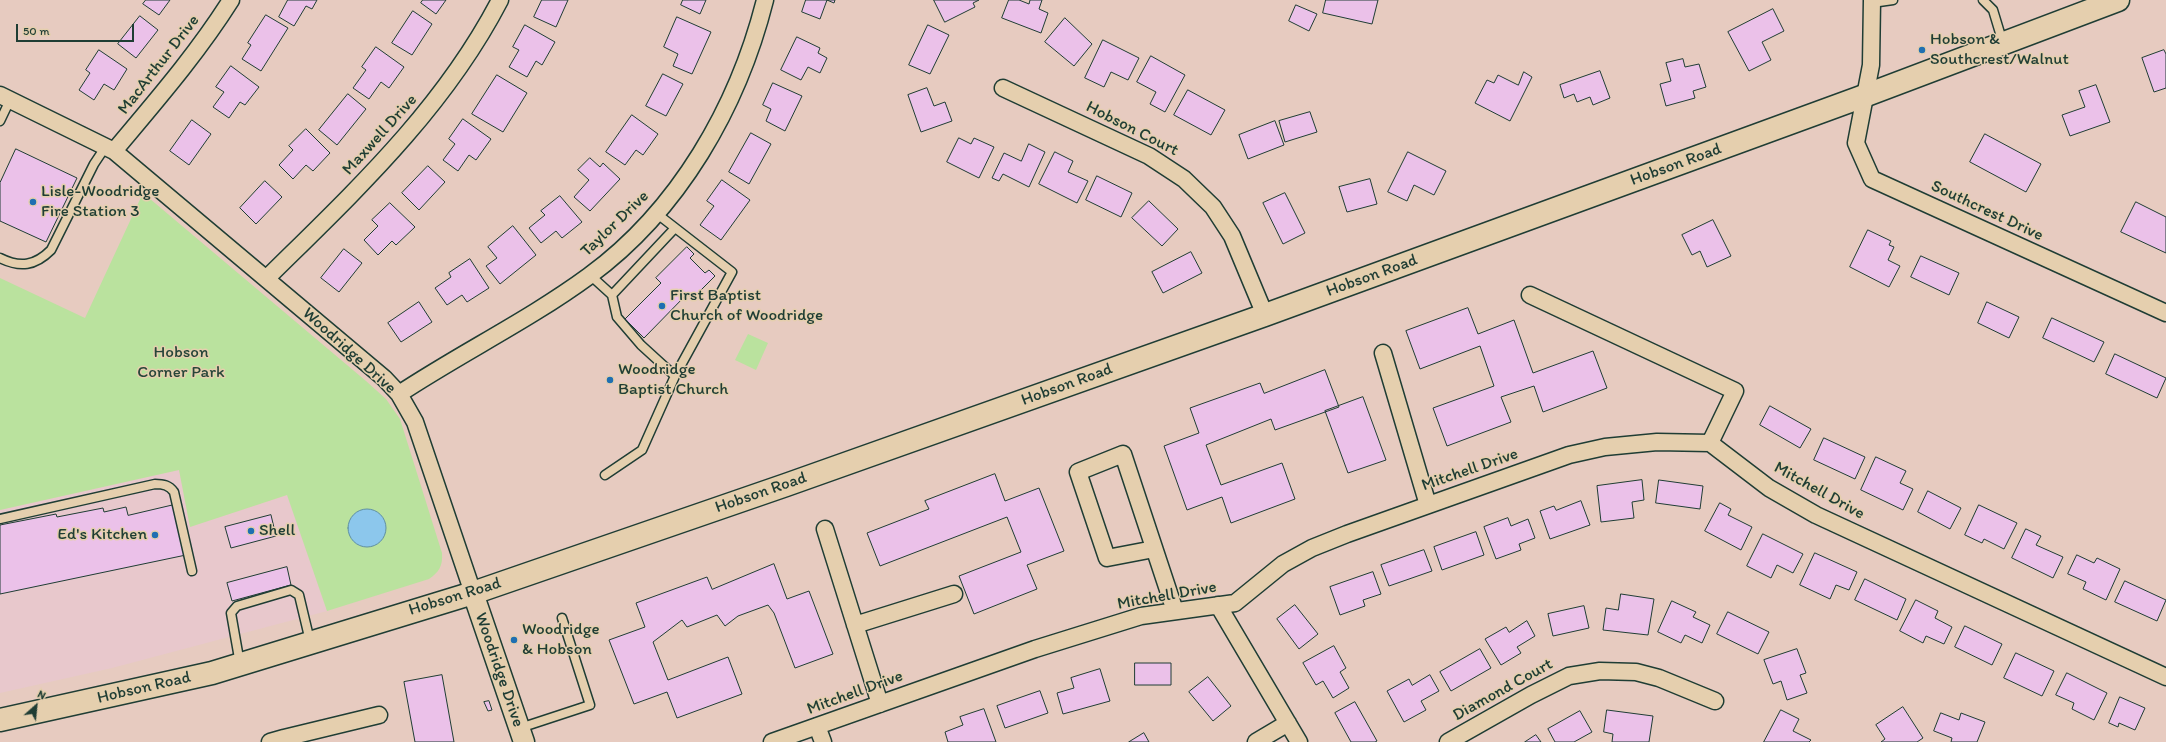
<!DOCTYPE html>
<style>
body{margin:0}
#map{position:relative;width:2166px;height:742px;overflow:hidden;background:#e7cbc0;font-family:Itim,sans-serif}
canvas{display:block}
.north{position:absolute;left:16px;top:686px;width:40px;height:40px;-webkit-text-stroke:3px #e5cfae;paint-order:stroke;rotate:27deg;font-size:11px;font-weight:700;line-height:16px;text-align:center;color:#1f3d34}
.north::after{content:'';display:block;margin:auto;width:14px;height:18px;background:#1f3d34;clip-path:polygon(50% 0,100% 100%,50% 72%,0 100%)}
.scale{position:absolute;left:16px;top:24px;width:118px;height:18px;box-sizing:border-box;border:2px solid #1f3d34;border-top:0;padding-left:5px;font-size:12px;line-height:14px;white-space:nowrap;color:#1f3d34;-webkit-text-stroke:3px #e5cfae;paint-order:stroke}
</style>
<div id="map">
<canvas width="2166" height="742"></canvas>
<div class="north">N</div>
<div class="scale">50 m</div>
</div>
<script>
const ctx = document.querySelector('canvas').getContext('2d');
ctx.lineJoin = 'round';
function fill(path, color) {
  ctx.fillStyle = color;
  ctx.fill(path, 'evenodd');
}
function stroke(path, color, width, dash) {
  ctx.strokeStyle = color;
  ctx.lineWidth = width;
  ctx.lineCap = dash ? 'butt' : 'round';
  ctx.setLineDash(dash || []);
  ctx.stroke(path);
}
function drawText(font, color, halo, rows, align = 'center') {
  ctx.font = font + ' Itim,sans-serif';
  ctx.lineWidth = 3;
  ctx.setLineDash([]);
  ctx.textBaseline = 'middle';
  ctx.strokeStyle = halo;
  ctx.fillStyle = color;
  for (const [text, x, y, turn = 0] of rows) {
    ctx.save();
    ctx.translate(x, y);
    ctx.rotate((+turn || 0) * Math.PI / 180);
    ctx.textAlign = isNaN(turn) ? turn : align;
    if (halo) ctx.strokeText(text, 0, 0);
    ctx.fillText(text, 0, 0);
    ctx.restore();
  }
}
const built = new Path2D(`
 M179,470L190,527L288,495L327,611L112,668L0,693V510Z`);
const green = new Path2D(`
 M143,193L366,381L386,399L400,419L442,553C443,566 439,572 429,579L327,611L287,495L190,527L179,470L0,510V278L85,318Z
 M748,334L768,343L756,370L735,360Z`);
const water = new Path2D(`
 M348 528a19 19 0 1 1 38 0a19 19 0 1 1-38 0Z`);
const building = new Path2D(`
 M146,0H170L159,15L143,4Z
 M288,0H317L312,9L306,6L294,26L279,17Z
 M423,0H446L436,14L421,3Z
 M542,0H568L556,27L534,17Z
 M683,0H706L700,14L681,5Z
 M806,0H835L834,3L827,0L820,19L802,12Z
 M934,0H979L973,3L975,7L945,22Z
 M1009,0H1019L1029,4L1030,0H1042L1039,9L1048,13L1041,33L1002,18Z
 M1326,0H1378L1372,24L1323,13Z
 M1296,5L1317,14L1309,31L1289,21Z
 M1773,9L1784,31L1762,42L1771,60L1749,71L1728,32Z
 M413,11L432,24L412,55L392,43Z
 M266,15L288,28L261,71L242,59L251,45L248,43Z
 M140,16L158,30L136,58L118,44Z
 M677,17L711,32L692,74L673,66L678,54L664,47Z
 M1065,18L1092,44L1074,66L1045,42Z
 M525,25L555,42L542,65L536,61L527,77L509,67L519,50L513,47Z
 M928,25L949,35L930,74L909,65Z
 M797,37L820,48L818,53L827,58L820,73L808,67L801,80L781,70Z
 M1103,40L1139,58L1128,80L1111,72L1104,87L1085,78Z
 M376,47L404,67L389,88L381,82L369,99L353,88L366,70L362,67Z
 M99,50L127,69L114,90L104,84L94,100L79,90L90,73L86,70Z
 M2164,50L2166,54V88L2154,92L2142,58Z
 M1151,56L1185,75L1165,112L1150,104L1156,92L1137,82Z
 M1683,59L1685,67L1699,64L1706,87L1693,91L1695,98L1666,106L1660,84L1671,81L1666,63Z
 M231,66L259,87L245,105L240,102L229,118L213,107L224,92L216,87Z
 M1600,71L1610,98L1593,105L1590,97L1577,102L1574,94L1564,98L1560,85Z
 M1524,72L1532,77L1510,121L1475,103L1487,80L1494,83L1498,75L1518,85Z
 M663,74L683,84L666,116L646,106Z
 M497,75L527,93L503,132L472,114Z
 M773,83L802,96L785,131L766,121L771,109L763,105Z
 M2096,85L2110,122L2070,136L2062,115L2085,107L2079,91Z
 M927,88L934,106L945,102L952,121L921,132L908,95Z
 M1188,90L1225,110L1211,135L1174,115Z
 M348,94L366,109L337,145L319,130Z
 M1310,112L1317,132L1285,142L1279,121Z
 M632,115L658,134L643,155L636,150L625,165L606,152Z
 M463,119L491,139L476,160L469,155L458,171L443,160L455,144L449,139Z
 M192,120L211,134L189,165L170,151Z
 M1275,121L1284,145L1248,159L1239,135Z
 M306,129L330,153L313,171L306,165L293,179L279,165L293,150L289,146Z
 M751,133L771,144L749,184L729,172Z
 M1985,134L2041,164L2026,192L1970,162Z
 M959,138L971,144L974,138L994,147L979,178L947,162Z
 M1029,144L1045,152L1029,187L1003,174L999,181L992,178L1004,153L1021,161Z
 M16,149L77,178L46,242L0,221V183Z
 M1055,152L1073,161L1068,172L1088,181L1077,203L1039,184Z
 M1408,152L1446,171L1434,195L1414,185L1407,201L1388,192Z
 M590,158L600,167L603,163L620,179L590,211L574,197L589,180L578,170Z
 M428,166L445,182L419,210L402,193Z
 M1097,176L1132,193L1121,217L1086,200Z
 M1370,179L1377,204L1347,212L1339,187Z
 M722,180L750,200L721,240L700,225L714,206L707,201Z
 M265,181L282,197L256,224L240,208Z
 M1285,193L1305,233L1283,244L1263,203Z
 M560,196L582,222L562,238L556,231L541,243L529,228L545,215L541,211Z
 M1149,201L1178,229L1162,246L1132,218Z
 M2136,202L2166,217V253L2121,232Z
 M390,203L415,227L396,245L392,241L378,255L364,240L378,226L372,220Z
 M1713,220L1731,256L1707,267L1700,251L1692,255L1682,235Z
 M513,226L536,255L500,284L486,266L497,258L488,247Z
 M1868,230L1891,241L1889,245L1894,247L1888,260L1900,266L1889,287L1850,267Z
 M687,247L694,254L690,258L705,273L709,270L715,276L693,298L687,294L644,338L625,319L661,283L656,278Z
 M344,249L362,263L339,292L321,278Z
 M1191,252L1202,273L1163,293L1152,272Z
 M1921,256L1959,273L1949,295L1911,277Z
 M470,259L489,288L467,302L462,295L447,305L435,288L451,277L449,273Z
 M419,302L432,322L401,342L388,323Z
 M1987,302L2019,317L2009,338L1978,323Z
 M1468,308L1478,334L1514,320L1533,373L1593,351L1607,388L1543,412L1534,386L1501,397L1511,422L1447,446L1433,408L1494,386L1480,346L1420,369L1406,331Z
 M2052,318L2104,342L2094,362L2043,338Z
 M2115,354L2166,378L2157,398L2106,374Z
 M1325,370L1339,407L1275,430L1271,419L1206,445L1221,485L1282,463L1295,499L1231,523L1222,497L1187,510L1164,446L1199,433L1190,408L1260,383L1264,393Z
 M1363,397L1386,460L1348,473L1325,411Z
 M1770,406L1811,429L1800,448L1760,425Z
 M1824,438L1865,457L1855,479L1814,460Z
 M1876,457L1906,471L1900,483L1913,489L1903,510L1861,490Z
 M995,474L1005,501L1039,488L1064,551L1027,565L1037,589L974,614L959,576L1021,552L1007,517L880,566L867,533L929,509L925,501Z
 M1642,480L1644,500L1632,502L1634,518L1601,522L1597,486Z
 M1659,480L1703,486L1700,509L1656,503Z
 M1928,491L1961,508L1950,529L1918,512Z
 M1581,501L1590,525L1550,539L1540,511L1554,506L1556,510Z
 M1720,503L1731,509L1728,515L1752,527L1741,550L1705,531Z
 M174,505L186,555L0,594V525L56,514L57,517L103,508L104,512L126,507L128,515Z
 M1979,505L2017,523L2004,549L1984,539L1982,543L1965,535Z
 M271,515L276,536L231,548L225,527Z
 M1508,518L1511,526L1528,519L1535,538L1519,544L1521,550L1496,559L1484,527Z
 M2026,529L2041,536L2036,545L2063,557L2053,578L2012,558Z
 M1476,532L1484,555L1442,570L1434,547Z
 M1763,534L1803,554L1793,573L1777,565L1771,578L1747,566Z
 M1424,550L1432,571L1389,586L1381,565Z
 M1815,553L1857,572L1849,590L1836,585L1830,599L1800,585Z
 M2077,555L2094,563L2097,558L2120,569L2106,600L2083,589L2086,582L2068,574Z
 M774,564L787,599L809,591L833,654L795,668L774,613L768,605L738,616L725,626L717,615L687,627L682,620L653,642L668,680L728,657L742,694L677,718L667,692L634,704L609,640L645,627L636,603L707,577L712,589Z
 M287,567L291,585L232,601L227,583Z
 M1373,572L1381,594L1363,600L1365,606L1340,615L1330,587Z
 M1865,579L1906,599L1897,620L1855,600Z
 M2125,581L2166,600L2157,621L2115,602Z
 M1621,594L1654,599L1648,635L1603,630L1606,608L1618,610Z
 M1916,600L1938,611L1935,618L1952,627L1944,644L1926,636L1923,643L1900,631Z
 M1672,601L1696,612L1693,617L1710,625L1702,643L1685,635L1681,643L1658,632Z
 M1295,605L1318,634L1299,649L1277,619Z
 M1584,606L1589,628L1553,636L1548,614Z
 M1728,612L1769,632L1758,654L1717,634Z
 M1527,621L1535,636L1517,647L1521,653L1501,665L1485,639L1506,627L1509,632Z
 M1965,626L2002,644L1992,665L1955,647Z
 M1334,646L1346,668L1340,672L1349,688L1333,698L1323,681L1316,685L1303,663Z
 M1480,649L1491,668L1451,691L1440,672Z
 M1797,649L1806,673L1800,675L1807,693L1787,700L1781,681L1773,684L1764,660Z
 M2016,653L2054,671L2042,696L2004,678Z
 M1135,663H1171V685H1135Z
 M1100,669L1110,701L1063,714L1057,693L1074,688L1071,678Z
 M2067,673L2107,693L2094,720L2072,709L2074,703L2056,695Z
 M442,675L454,742H415L404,682Z
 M1430,675L1439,691L1421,701L1426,710L1404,722L1387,691L1409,679L1412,685Z
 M1208,677L1231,706L1213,721L1189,692Z
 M1040,691L1048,713L1005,728L997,706Z
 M2120,697L2145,708L2135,730L2119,723L2118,727L2109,723Z
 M489,701L492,710L488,711L484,702Z
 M1355,702L1377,741L1375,742H1351L1335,713Z
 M1903,707L1923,738L1917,742H1881L1885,739L1876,725Z
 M984,709L996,742H948L945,732L963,725L960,717Z
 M1607,710L1653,716L1649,742H1612L1613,734L1604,732Z
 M1781,710L1799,719L1793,731L1811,740L1809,742H1764Z
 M1580,711L1592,732L1574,742H1555L1548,729Z
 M1941,713L1959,720L1961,713L1985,722L1977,742H1951L1952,738L1934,731Z
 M1144,733L1149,742H1129Z
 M1536,735L1541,742H1525Z`);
const service = new Path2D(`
 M1983,0L1993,10L2003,43
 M1872,3L1893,0
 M0,121L10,100
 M0,258C20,268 35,266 51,250L94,164L106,146
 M590,275L612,295L617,317L641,345L675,376L732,272L656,213
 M612,295L675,228
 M605,475L642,450L675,376
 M0,519L155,484C163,484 169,485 174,492L192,571
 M240,664L231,613L237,606L291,590L299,595L310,641
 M520,728L590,705L562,618`);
const minor = new Path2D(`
 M1872,0L1871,65L1856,143L1872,179L2166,313
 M1003,88L1149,156L1184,179L1213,207L1232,236L1265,315
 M0,95L114,151L384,378L399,394L415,422L473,593
 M114,151C155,102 197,54 231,0
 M267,278C354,192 443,110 500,0
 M1530,295L1735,391L1710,443
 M1383,353L1428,505
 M399,394C461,353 529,320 589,276C679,210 738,107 765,0
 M825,529L880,704
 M1154,549L1107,558L1078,472L1123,454L1175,611
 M1218,605L1299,742
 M855,625L954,594
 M817,726L823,742
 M270,742L284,738
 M285,742L284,738L379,715
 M772,742L1035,649L1141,616L1235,603L1283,564L1312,548L1347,534L1569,455L1605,447L1657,442L1710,443L1769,488L1816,515L2166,677
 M1256,742L1288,723
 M1448,742L1531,695L1569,676L1600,671L1636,672L1659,678L1715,701`);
const tertiary = new Path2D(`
 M473,593L524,742`);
const secondary = new Path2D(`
 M0,720L212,673L473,593L786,485L1265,315L1864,96L2118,0`);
const markers = [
 [1922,50,4,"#1f6fb2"],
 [33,202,4,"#1f6fb2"],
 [662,306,4,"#1f6fb2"],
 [610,380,4,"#1f6fb2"],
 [251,531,4,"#1f6fb2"],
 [155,535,4,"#1f6fb2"],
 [514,640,4,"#1f6fb2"]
];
const poiNames = [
 ["Hobson &",1930,40],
 ["Southcrest/Walnut",1930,60],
 ["Lisle-Woodridge",41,192],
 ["Fire Station 3",41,212],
 ["First Baptist",670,296],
 ["Church of Woodridge",670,316],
 ["Woodridge",618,370],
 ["Baptist Church",618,390],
 ["Shell",259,531],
 ["Ed's Kitchen",147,535,"right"],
 ["Woodridge",522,630],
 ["& Hobson",522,650]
];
const streetNames = [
 ["MacArthur Drive",159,65,-52],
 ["Hobson Court",1132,129,27],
 ["Maxwell Drive",380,135,-48],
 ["Hobson Road",1676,165,-20],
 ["Southcrest Drive",1987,211,25],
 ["Taylor Drive",615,224,-44],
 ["Hobson Road",1372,276,-20],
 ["Woodridge Drive",349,351,42],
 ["Hobson Road",1067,385,-20],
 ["Mitchell Drive",1470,470,-19],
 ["Mitchell Drive",1819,491,29],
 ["Hobson Road",761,493,-19],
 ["Mitchell Drive",1167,596,-10],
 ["Hobson Road",455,597,-17],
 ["Woodridge Drive",499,670,71],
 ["Hobson Road",144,688,-13],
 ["Diamond Court",1503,690,-29],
 ["Mitchell Drive",855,693,-20]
];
const parkNames = [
 ["Hobson",181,353],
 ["Corner Park",181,373]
];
fill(built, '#e8c8cc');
fill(green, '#bae29e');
fill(water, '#8cc7ec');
stroke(water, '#6090a2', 1);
fill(building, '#ebc1e9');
stroke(building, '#1f3d34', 1);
stroke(service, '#1f3d34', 11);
stroke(minor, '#1f3d34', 19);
stroke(tertiary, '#1f3d34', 23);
stroke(secondary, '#1f3d34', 25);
stroke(service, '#e5cfae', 8);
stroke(minor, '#e5cfae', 16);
stroke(tertiary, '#e5cfae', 20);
stroke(secondary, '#e5cfae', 22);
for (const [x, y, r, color] of markers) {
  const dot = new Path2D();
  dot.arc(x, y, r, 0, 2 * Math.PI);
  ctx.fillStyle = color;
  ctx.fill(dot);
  stroke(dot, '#e5cfae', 1.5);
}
drawText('17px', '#1f3d34', '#e5cfae', poiNames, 'left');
drawText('17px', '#1f3d34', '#e5cfae', streetNames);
drawText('17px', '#274539', '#e5cfae', parkNames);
</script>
